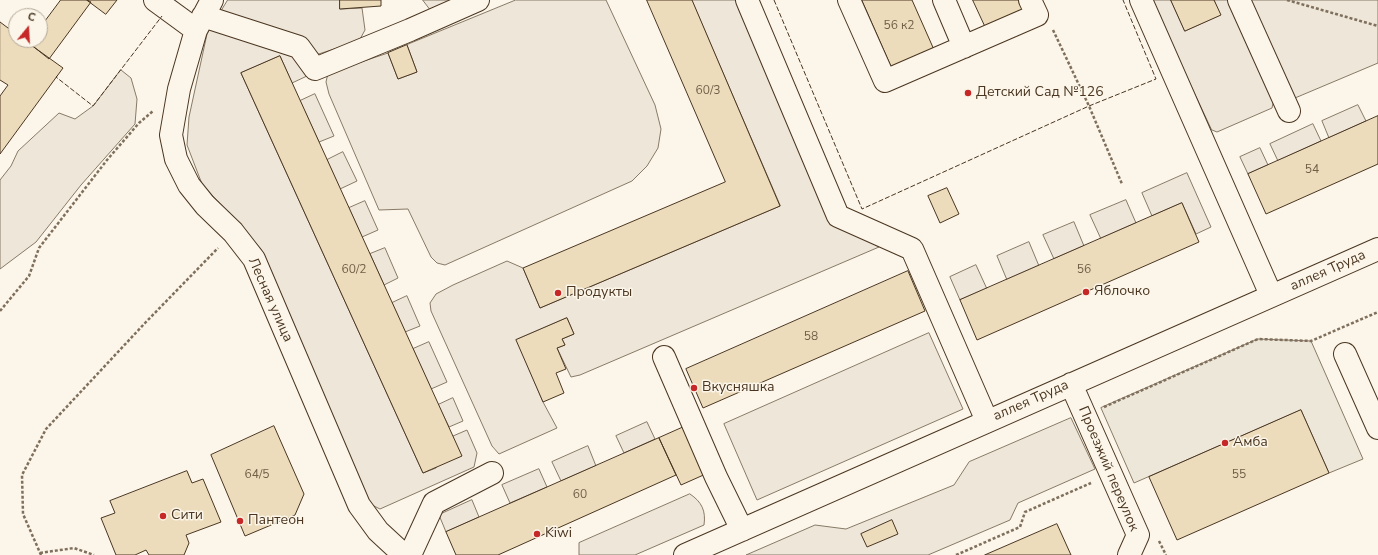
<!DOCTYPE html>
<meta charset="utf-8">
<style>
body{margin:0}
#map{position:relative;width:1378px;height:555px;overflow:hidden;background:#fbf6e9;font-family:"Nunito Sans",sans-serif}
canvas{display:block}
.north{position:absolute;left:8px;top:8px;width:40px;height:40px;box-sizing:border-box;background:#fbf6e9;border:1px solid #b4a999;border-radius:50%;rotate:18deg;font-size:11px;font-weight:700;line-height:16px;text-align:center;color:#4a3520}
.north::after{content:'';display:block;margin:auto;width:14px;height:18px;background:#c62828;clip-path:polygon(50% 0,100% 100%,50% 72%,0 100%)}
</style>
<div id="map">
<canvas width="1378" height="555"></canvas>
<div class="north">С</div>
</div>
<script>
const ctx = document.querySelector('canvas').getContext('2d');
ctx.lineJoin = 'round';
function fill(path, color) {
  ctx.fillStyle = color;
  ctx.fill(path, 'evenodd');
}
function stroke(path, color, width, dash) {
  ctx.strokeStyle = color;
  ctx.lineWidth = width;
  ctx.lineCap = dash ? 'butt' : 'round';
  ctx.setLineDash(dash || []);
  ctx.stroke(path);
}
function drawText(font, color, halo, rows, align = 'center') {
  ctx.font = font + ' "Nunito Sans",sans-serif';
  ctx.lineWidth = 3;
  ctx.setLineDash([]);
  ctx.textBaseline = 'middle';
  ctx.strokeStyle = halo;
  ctx.fillStyle = color;
  for (const [text, x, y, turn = 0] of rows) {
    ctx.save();
    ctx.translate(x, y);
    ctx.rotate((+turn || 0) * Math.PI / 180);
    ctx.textAlign = isNaN(turn) ? turn : align;
    if (halo) ctx.strokeText(text, 0, 0);
    ctx.fillText(text, 0, 0);
    ctx.restore();
  }
}
const green = new Path2D(`
 M228,0H340V9L362,8L365,30L359,41L300,60L307,76L292,83L280,56L241,73L423,473L436,468L453,436L467,430L477,453L474,467L380,509L370,504L261,249L202,184L187,145L189,117L207,34Z
 M423,0H463L433,13Z
 M516,0H606L655,105L661,129L658,148L647,166L632,181L445,265L437,263L431,257L408,209L379,210L329,94L326,82L328,73L388,53L398,79L417,72L407,45Z
 M692,0H738L833,221L879,247L580,375L571,377L557,348L565,345L562,339L574,334L567,318L517,340L543,402L557,428L499,454L492,446L431,311L430,303L436,294L453,285L507,261L523,268L540,308L780,206Z
 M1151,0H1171L1185,31L1220,15L1214,0H1229L1274,99L1272,108L1217,132L1212,130Z
 M1249,0H1378V63L1295,98Z
 M121,70L131,78L137,99L135,124L81,185L36,242L0,269V180L11,166L18,151L59,113L75,119L93,106Z
 M315,94L334,136L319,142L300,101Z
 M1358,105L1366,121L1329,138L1322,121Z
 M1313,124L1321,141L1278,161L1270,144Z
 M1260,148L1268,165L1248,174L1240,157Z
 M343,152L357,181L340,189L327,160Z
 M1187,173L1211,227L1196,234L1182,203L1152,216L1142,193Z
 M1126,200L1136,223L1101,239L1090,215Z
 M365,201L378,230L362,237L349,208Z
 M1074,222L1084,246L1054,259L1043,235Z
 M1029,242L1039,266L1007,280L997,256Z
 M385,248L398,278L384,285L370,254Z
 M976,265L987,289L960,300L950,277Z
 M407,296L420,326L405,332L392,303Z
 M929,333L963,409L757,500L724,424Z
 M429,342L447,382L431,389L413,349Z
 M453,398L463,421L449,427L438,405Z
 M1071,418L1095,469L1018,503L1010,520L928,555H746L815,525L846,529L954,485L969,462Z
 M647,422L655,439L624,453L616,436Z
 M588,446L596,466L561,481L552,462Z
 M539,469L547,487L510,503L502,485Z
 M690,494C702,502 706,511 704,525L635,555H579V543Z
 M472,500L479,517L446,532L439,515Z`);
const parking = new Path2D(`
 M1258,339L1311,341L1363,459L1329,473L1301,410L1134,483L1101,408Z`);
const building = new Path2D(`
 M61,0H87L91,2L49,59L29,43L32,40H40V28Z
 M87,0H117L106,14Z
 M340,0H381V6L340,9Z
 M647,0H692L780,206L540,308L523,268L725,182Z
 M862,0H912L935,52L893,70Z
 M973,0H1021L1026,10L986,28Z
 M1171,0H1214L1221,15L1185,31Z
 M0,22L16,34V40H24L63,68L0,154V96L8,85L0,80Z
 M407,45L417,72L398,79L388,53Z
 M280,56L462,456L423,473L241,73Z
 M1378,116V164L1266,214L1248,174Z
 M947,188L959,214L940,223L928,196Z
 M1182,203L1199,242L977,340L960,300Z
 M908,271L925,311L703,408L686,369Z
 M567,318L574,334L562,339L565,345L557,348L566,369L556,373L564,393L543,402L516,340Z
 M1301,410L1329,473L1177,540L1149,477Z
 M274,426L304,494L295,515L245,536L211,455Z
 M686,426L708,473L681,485L659,438Z
 M659,438L676,475L498,555H456L446,532Z
 M187,471L192,483L203,479L221,522L186,535L189,543L184,555H149L146,550L135,555H116L101,518L115,513L110,501Z
 M892,520L898,534L867,547L861,534Z
 M1057,524L1071,555H985Z`);
const path = new Path2D(`
 M1287,0L1378,26
 M1053,30L1089,106L1122,184
 M0,311L29,276L39,248L107,160L139,123L153,111
 M1104,407L1258,339L1311,341L1378,312
 M1159,541L1166,555
 M40,553L74,548L94,555
 M41,555L23,514L22,475L46,429L145,323L218,248
 M956,555L1020,527L1025,512L1091,483`);
const minor = new Path2D(`
 M155,0L196,30
 M212,0L196,30L179,89L171,135L176,159L189,185L205,205L233,232L254,259L359,505L378,531L404,555
 M747,0L838,216L912,249L987,421
 M849,0L885,81L1037,15L1030,0
 M944,0L964,47
 M1141,0L1271,295
 M1239,0L1289,111
 M203,16L299,47L315,69L410,30L478,0
 M1345,354L1378,428
 M664,357L716,477L742,530
 M1071,384L1138,535L1129,555
 M410,555L434,503L492,473
 M685,555L1378,249`);
const fence = new Path2D(`
 M774,0L862,209L1089,106L1156,79L1123,0
 M58,75L56,77L93,106L162,16`);
const markers = [
 [968,93,4,"#c62828"],
 [1086,292,4,"#c62828"],
 [558,293,4,"#c62828"],
 [694,388,4,"#c62828"],
 [1225,443,4,"#c62828"],
 [163,516,4,"#c62828"],
 [240,521,4,"#c62828"],
 [537,534,4,"#c62828"]
];
const numberNames = [
 ["56 к2",899,26],
 ["60/3",708,91],
 ["54",1312,170],
 ["60/2",354,270],
 ["56",1084,270],
 ["58",811,337],
 ["64/5",257,475],
 ["55",1239,475],
 ["60",580,495]
];
const poiNames = [
 ["Детский Сад №126",976,93],
 ["Яблочко",1094,292],
 ["Продукты",566,293],
 ["Вкусняшка",702,388],
 ["Амба",1233,443],
 ["Сити",171,516],
 ["Пантеон",248,521],
 ["Kiwi",545,534]
];
const streetNames = [
 ["аллея Труда",1328,271,-24],
 ["Лесная улица",270,300,66],
 ["аллея Труда",1031,401,-24],
 ["Проезжий переулок",1108,469,67]
];
fill(green, '#ede6d9');
stroke(green, '#887966', 1);
fill(parking, '#ede7d9');
stroke(parking, '#887966', 1);
fill(building, '#ecdcbc');
stroke(building, '#4a3520', 1);
stroke(minor, '#4a3520', 24);
stroke(path, '#7f6f5c', 2.5, [3, 2]);
stroke(minor, '#fbf6e9', 22);
stroke(fence, '#4a3520', 1, [5, 2]);
for (const [x, y, r, color] of markers) {
  const dot = new Path2D();
  dot.arc(x, y, r, 0, 2 * Math.PI);
  ctx.fillStyle = color;
  ctx.fill(dot);
  stroke(dot, '#fbf6e9', 1.5);
}
drawText('12px', '#725f47', null, numberNames);
drawText('14px', '#4a3520', '#fbf6e9', poiNames, 'left');
drawText('14px', '#4a3520', '#fbf6e9', streetNames);
</script>
